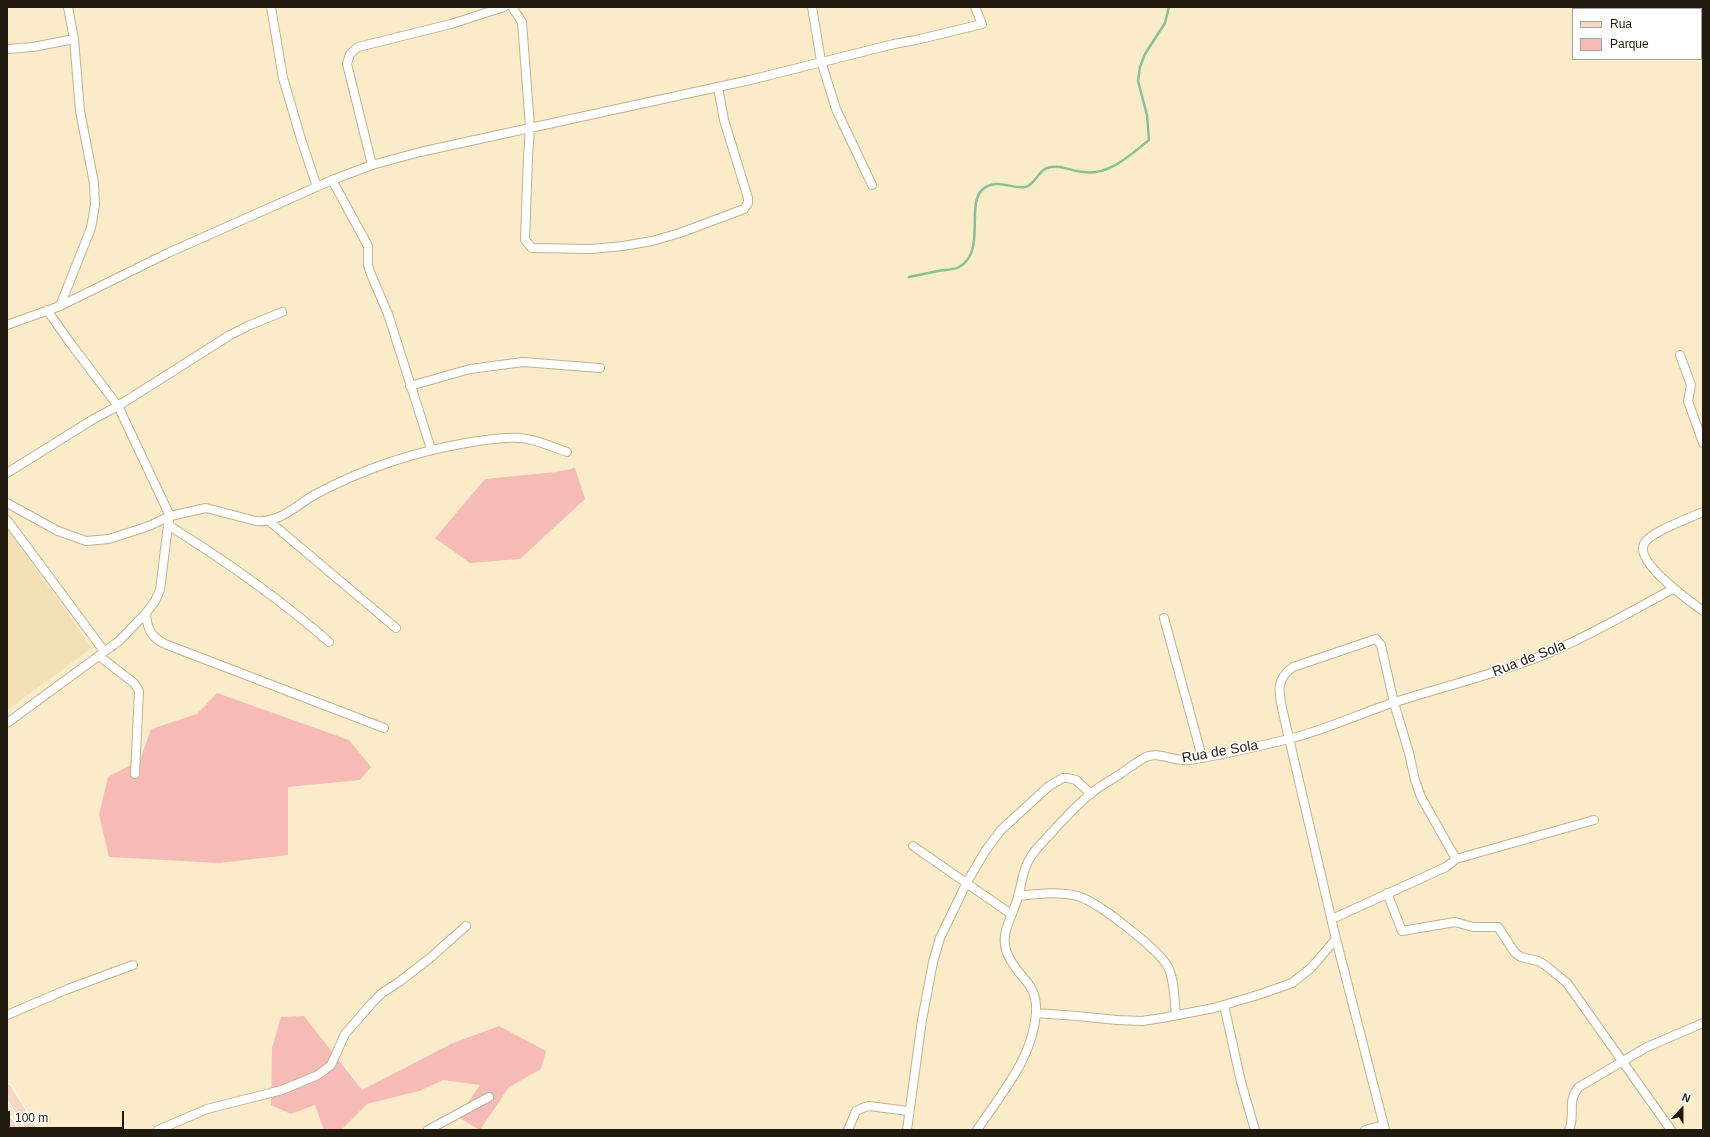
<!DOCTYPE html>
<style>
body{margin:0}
#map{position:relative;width:1710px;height:1137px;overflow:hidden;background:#fbecc9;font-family:Helvetica,sans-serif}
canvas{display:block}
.frame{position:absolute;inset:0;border:8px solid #211b0f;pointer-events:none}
.legend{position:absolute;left:1572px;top:8px;width:130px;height:52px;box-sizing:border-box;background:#fff;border:1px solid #a6a49f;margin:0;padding:5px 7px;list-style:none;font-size:12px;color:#211b0f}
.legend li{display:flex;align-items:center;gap:8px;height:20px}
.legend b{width:20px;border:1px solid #a6a49f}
.north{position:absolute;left:1662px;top:1089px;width:40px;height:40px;-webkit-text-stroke:3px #fff;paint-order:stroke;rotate:21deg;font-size:11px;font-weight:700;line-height:16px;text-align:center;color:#211b0f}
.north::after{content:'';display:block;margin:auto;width:14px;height:18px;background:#211b0f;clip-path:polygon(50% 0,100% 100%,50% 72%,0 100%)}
.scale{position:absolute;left:8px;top:1111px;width:116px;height:18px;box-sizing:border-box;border:2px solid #211b0f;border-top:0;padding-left:5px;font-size:12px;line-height:14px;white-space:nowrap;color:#211b0f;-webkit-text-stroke:3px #fff;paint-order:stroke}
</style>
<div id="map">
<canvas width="1710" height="1137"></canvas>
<div class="frame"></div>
<ul class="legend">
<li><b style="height:5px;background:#f8d8c3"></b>Rua</li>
<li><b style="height:11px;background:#f6bbb7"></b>Parque</li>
</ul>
<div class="north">N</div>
<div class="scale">100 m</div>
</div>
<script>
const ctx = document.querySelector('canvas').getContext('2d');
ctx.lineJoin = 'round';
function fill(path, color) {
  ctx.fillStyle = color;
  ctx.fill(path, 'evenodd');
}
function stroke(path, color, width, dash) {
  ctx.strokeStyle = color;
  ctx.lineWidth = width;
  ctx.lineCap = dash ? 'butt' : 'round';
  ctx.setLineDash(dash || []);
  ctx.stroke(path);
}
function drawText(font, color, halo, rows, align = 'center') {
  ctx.font = font + ' Helvetica,sans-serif';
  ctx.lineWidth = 3;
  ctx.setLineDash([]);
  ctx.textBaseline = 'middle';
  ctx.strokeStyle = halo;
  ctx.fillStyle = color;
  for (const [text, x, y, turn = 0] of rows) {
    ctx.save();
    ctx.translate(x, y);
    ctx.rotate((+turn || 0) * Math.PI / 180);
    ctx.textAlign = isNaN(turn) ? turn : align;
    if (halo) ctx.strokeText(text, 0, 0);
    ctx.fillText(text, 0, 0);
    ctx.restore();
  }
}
const built = new Path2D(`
 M7,528L92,648L7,710Z`);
const green = new Path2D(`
 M575,468L585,499L520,559L470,563L435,538L485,479L556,472Z
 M217,693L349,740L371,767L360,780L288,787V855L219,863L109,857L99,815L108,777L140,760L151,729L197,714Z
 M304,1016L362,1090L451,1044L499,1026L546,1051L541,1069L509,1087L480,1130L458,1117L480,1085L443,1080L419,1091L367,1104L341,1130H324L315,1105L291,1114L271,1105L272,1048L281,1017Z`);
const stream = new Path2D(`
 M909,277C919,275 928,273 938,271C945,270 954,270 959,267C987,252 965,204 983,189C997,178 1011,189 1025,187C1035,185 1038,171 1047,168C1059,164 1072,171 1083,172C1109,176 1130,155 1149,140L1147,115L1138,81L1140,67L1145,54L1165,23L1169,7`);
const minor = new Path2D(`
 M271,7L283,78L301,139L317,187
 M512,7L522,22L530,127L528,157L525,240L532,248L592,249L623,246L652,241L680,233L744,209L748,203V198L724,120L718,87
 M812,7L821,61L836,109L872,185
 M7,49L33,47L74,39
 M372,165L347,64L350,54L358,47L451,24L504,7
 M332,180L368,246V265L370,272L388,314L431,449
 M60,306L91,228L95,205L94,183L80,111L74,39L68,7
 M7,325L60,306L168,253L332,180L372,165L420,152L750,80L894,44L916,40L982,24L975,7
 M1680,355L1691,385L1688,401L1703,443
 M410,386L470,369L523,362L600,368
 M7,473L92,420L118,406L230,335L248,326L282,312
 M7,503L58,531L86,541L109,539L149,526L170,516L206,508L256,521C281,523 296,505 316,494C363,469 414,452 466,443C484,440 502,437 520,438C536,439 552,447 567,452
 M1703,512C1690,518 1649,532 1644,544C1635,563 1690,601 1703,611
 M7,520L104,651
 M269,521L396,628
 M168,525C224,560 279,598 329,642
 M146,613C147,629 151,637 165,644L384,728
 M1164,618L1202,757
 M99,656L134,683L139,691L135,774
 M7,723L119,641L146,613L155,601L160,590L168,525L170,516L118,406L71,344L47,310
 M913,846L1011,914
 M1456,859L1594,820
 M1387,893L1402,931L1455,922L1473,927H1498L1515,953L1521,957L1538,961L1545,965L1567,983L1671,1130
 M1018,896C1037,894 1059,891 1077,896C1096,900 1159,950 1168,967C1175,981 1174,1000 1176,1015
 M1332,919L1446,867L1456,859L1421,797L1415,780L1409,753L1394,703L1381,645L1376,639L1293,667C1273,681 1280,696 1284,717L1336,939L1385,1130
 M1224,1005L1241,1082L1255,1130
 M1036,1013L1077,1016L1117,1020L1142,1021L1162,1018L1214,1008L1261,994L1292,983L1311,968L1336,939
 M7,1015L68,989L133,965
 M158,1130L207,1109L282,1090L318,1075L331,1065L345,1034L372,1003L382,993L399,982L430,958L466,926
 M428,1130L489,1097
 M848,1130L856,1111L865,1107L869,1106L908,1111
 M907,1130L922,1020L933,962L940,938L967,882L986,850L1001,830L1049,786L1063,778H1068L1076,780L1091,794
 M977,1130C1001,1094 1033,1058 1036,1013C1038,982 1018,979 1008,955C998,935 1013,916 1018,897C1022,883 1022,871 1030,858C1036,848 1045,840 1053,831C1064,819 1076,806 1089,795C1099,786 1112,780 1123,772C1130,767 1137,762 1144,758C1158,750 1173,762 1189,760C1223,755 1256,747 1289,739C1325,730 1359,714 1395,702C1445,686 1497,674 1546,654C1590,636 1631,611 1673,589
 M1365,1130L1384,1125
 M1569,1130C1576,1115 1566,1101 1579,1087L1647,1047L1703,1023`);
const major = new Path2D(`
 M7,1089L32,1130
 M7,1121L13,1130`);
const streetNames = [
 ["Rua de Sola",1529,659,-21],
 ["Rua de Sola",1220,752,-10]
];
fill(built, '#f2e0b6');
fill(green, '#f6bbb7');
stroke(stream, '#85c396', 2.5);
stroke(minor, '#c0b291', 10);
stroke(major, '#fff', 12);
stroke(minor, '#fff', 8);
stroke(major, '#f8d8c3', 10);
drawText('14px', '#211b0f', '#fff', streetNames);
</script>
